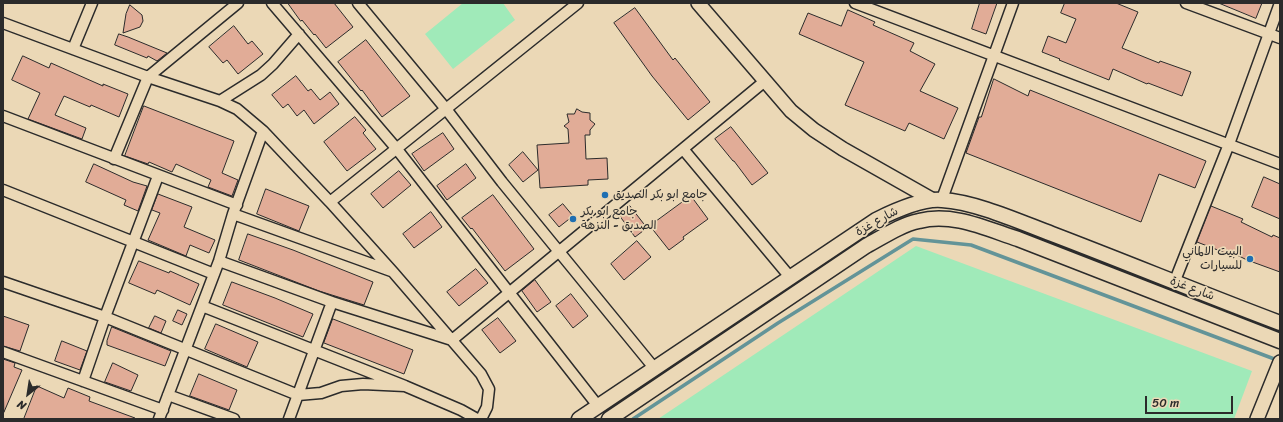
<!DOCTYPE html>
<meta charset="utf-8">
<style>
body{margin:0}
#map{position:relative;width:1283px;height:422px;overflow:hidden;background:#ebd8b6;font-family:Sriracha,sans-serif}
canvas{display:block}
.frame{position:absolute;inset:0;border:4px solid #2b2b2b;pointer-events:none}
.north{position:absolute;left:8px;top:374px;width:40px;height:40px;-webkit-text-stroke:3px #ebd8b6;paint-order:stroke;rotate:210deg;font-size:11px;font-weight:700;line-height:16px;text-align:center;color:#2b2b2b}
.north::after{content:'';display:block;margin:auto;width:14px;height:18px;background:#2b2b2b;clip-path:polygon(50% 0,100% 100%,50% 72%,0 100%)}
.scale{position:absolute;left:1145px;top:396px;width:88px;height:18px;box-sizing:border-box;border:2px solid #2b2b2b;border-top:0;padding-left:5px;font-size:12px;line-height:14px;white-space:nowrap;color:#2b2b2b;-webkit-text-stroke:3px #ebd8b6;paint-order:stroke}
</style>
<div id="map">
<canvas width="1283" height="422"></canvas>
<div class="frame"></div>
<div class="north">N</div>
<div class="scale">50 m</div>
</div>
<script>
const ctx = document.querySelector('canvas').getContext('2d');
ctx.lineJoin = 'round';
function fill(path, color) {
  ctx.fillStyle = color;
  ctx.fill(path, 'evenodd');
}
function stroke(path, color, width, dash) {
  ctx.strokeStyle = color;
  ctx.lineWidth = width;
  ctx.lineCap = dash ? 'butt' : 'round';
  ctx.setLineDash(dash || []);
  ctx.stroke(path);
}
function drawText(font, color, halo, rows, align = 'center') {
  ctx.font = font + ' Sriracha,"Playpen Sans Arabic",sans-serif';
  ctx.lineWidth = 3.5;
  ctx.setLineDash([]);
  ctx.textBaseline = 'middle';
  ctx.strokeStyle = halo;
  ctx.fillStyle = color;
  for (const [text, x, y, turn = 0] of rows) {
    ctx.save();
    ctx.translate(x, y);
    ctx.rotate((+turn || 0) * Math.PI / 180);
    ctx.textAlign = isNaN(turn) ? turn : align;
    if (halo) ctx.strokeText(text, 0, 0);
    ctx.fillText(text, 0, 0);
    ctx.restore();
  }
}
const green = new Path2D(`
 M463,3H503L515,20L453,69L425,34Z
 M916,246L1252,371L1234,419H658Z`);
const stream = new Path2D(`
 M633,419L778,323L913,239L971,245L1277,360`);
const building = new Path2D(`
 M288,3H334L353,27L326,48L315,34L314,35L302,20L301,21Z
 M980,3H997L986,34L972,29Z
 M1065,3H1116L1138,12L1122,48L1159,63L1160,61L1191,72L1182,96L1148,83L1147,84L1113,69L1109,80L1059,60L1060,59L1042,52L1048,36L1066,43L1076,19L1061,13Z
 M1219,3H1262L1256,18Z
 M130,5L142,15L143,21L140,27L123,33L126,14Z
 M635,8L673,60L675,58L710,102L688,120L652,76L614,23Z
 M848,10L875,22L873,25L914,43L910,51L935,64L920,91L958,108L944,139L909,123L905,131L845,105L864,62L799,34L808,13L841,26Z
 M234,26L248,44L252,41L263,54L238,74L227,60L223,63L209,47Z
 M119,34L128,37L167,53L157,61L148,56L147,58L115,45Z
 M366,40L410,96L382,117L362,90L361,91L338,62Z
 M23,56L49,68L51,63L103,86V84L128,94L119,117L91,105L90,107L64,96L55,115L86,128L82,139L28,119L40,93L12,80Z
 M296,76L308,91L311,89L320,100L330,92L339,104L314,124L304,110L297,116L288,104L283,108L272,95Z
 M994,79L1028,96L1030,90L1206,161L1195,188L1159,174L1141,222L966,153L979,117H981Z
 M144,106L234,141L222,173L238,180L232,196L208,187L211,180L176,164L172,172L149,162L148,164L125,156Z
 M577,109L582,112L590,113V120L595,124L590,130V135H585L586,159L607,158L608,179L588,180V185L540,188L537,145L569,143L568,129L564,126L569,122L567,114H574Z
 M355,117L366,130L363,133L376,149L347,171L324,142Z
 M731,127L768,173L752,185L734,161H733L715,139Z
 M443,133L454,149L424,171L412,154Z
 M523,152L538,170L523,182L509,165Z
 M94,164L133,182L147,186L138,211L124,205L126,200L86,182Z
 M466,164L476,178L447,200L437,186Z
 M399,171L411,185L383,208L371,194Z
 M1264,177L1280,184V219L1252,207Z
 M266,189L309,206L299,231L257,214Z
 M158,194L192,207L184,227L215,240L209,253L190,245L186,256L148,240L160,213L152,210Z
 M493,195L534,249L505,271L472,228L471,229L462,218Z
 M691,196L708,219L683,237L684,239L669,250L650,226Z
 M563,204L573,216L559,227L549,215Z
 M630,206L647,228L635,237L619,215Z
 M1211,206L1243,219L1241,222L1272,237L1273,235L1280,238V272L1247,260L1229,251L1228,254L1197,242Z
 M431,212L442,227L414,248L403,234Z
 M248,234L293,250L373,282L364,305L319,291L239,260Z
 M637,241L651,257L624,280L611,264Z
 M139,261L169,273L170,271L199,284L190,305L157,290L155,294L129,283Z
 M476,269L488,283L459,306L447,292Z
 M535,280L551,302L537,312L522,291Z
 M232,282L275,298L313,314L303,337L223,305Z
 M571,294L588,316L573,328L556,306Z
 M178,310L187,314L182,325L173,321Z
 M3,316L29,325L20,351L3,346Z
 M155,316L166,321L161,333L149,328Z
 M498,318L516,341L500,353L482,330Z
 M333,319L413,350L404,374L324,343Z
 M216,324L258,342L247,367L205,349Z
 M112,327L171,351L165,366L107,345V341Z
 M62,341L87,351L80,370L55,361Z
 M3,359L15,363L14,367L22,370L4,412Z
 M113,363L138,375L131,391L105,382Z
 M199,374L237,390L229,410L190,396Z
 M37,386L64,398L68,388L90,397L89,401L135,418L134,419H24Z`);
const minor = new Path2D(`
 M272,3L396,148L598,406
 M358,3L446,109L502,182L655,369
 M855,3L1280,164
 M1186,3L1280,38
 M3,23L148,77L220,101L237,109L263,131L330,202L393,272L481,374L489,389L487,407L481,419
 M73,49L92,3
 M220,101L261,75L273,64L299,34
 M3,116L237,205
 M683,149L790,277
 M114,159L148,77L238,3
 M3,190L214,274
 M942,199L1013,3
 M330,202L578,3
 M233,214L391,271
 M219,261L332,302L452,340L765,81
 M3,282L105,317L298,395L321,393L341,386L363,384L405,386
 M1174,283L1229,144L1280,3
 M202,306L405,386L461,410L477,419
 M3,352L163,410
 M83,381L105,317L158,176
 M168,395L234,419
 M159,419L219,261L233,214L263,131
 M289,419L332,302`);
const tertiary = new Path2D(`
 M698,3L791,111L814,130L843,149L933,200
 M1257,419L1280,362`);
const secondary = new Path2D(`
 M579,419L876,220C894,211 922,198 942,200C976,202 1020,222 1052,234C1128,263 1203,294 1280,323
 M609,419L866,246C883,237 900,225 919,221C952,212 987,229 1018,239L1280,341`);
const markers = [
 [605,195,4,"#1f6fb2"],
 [573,219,4,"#1f6fb2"],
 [1250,259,4,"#1f6fb2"]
];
const poiNames = [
 ["جامع ابو بكر الصديق",613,195],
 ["جامع ابو بكر",581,212],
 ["الصدبق - النزهة",581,226],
 ["البيت الالماني",1242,252,"right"],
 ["للسيارات",1242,266,"right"]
];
const streetNames = [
 ["شارع غزة",877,222,-29],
 ["شارع غزة",1192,289,21]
];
fill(green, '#a0eab9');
stroke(stream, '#639498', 3.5);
fill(building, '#e1ac97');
stroke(building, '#2b2b2b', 1);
stroke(minor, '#2b2b2b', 13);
stroke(tertiary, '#2b2b2b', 16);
stroke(secondary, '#2b2b2b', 17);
stroke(minor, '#ebd8b6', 10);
stroke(tertiary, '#ebd8b6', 13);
stroke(secondary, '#ebd8b6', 14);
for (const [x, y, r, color] of markers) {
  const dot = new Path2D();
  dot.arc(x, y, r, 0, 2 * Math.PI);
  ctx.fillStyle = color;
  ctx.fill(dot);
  stroke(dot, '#ebd8b6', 1.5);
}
drawText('12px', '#2b2b2b', '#ebd8b6', poiNames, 'left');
drawText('12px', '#2b2b2b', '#ebd8b6', streetNames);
</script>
